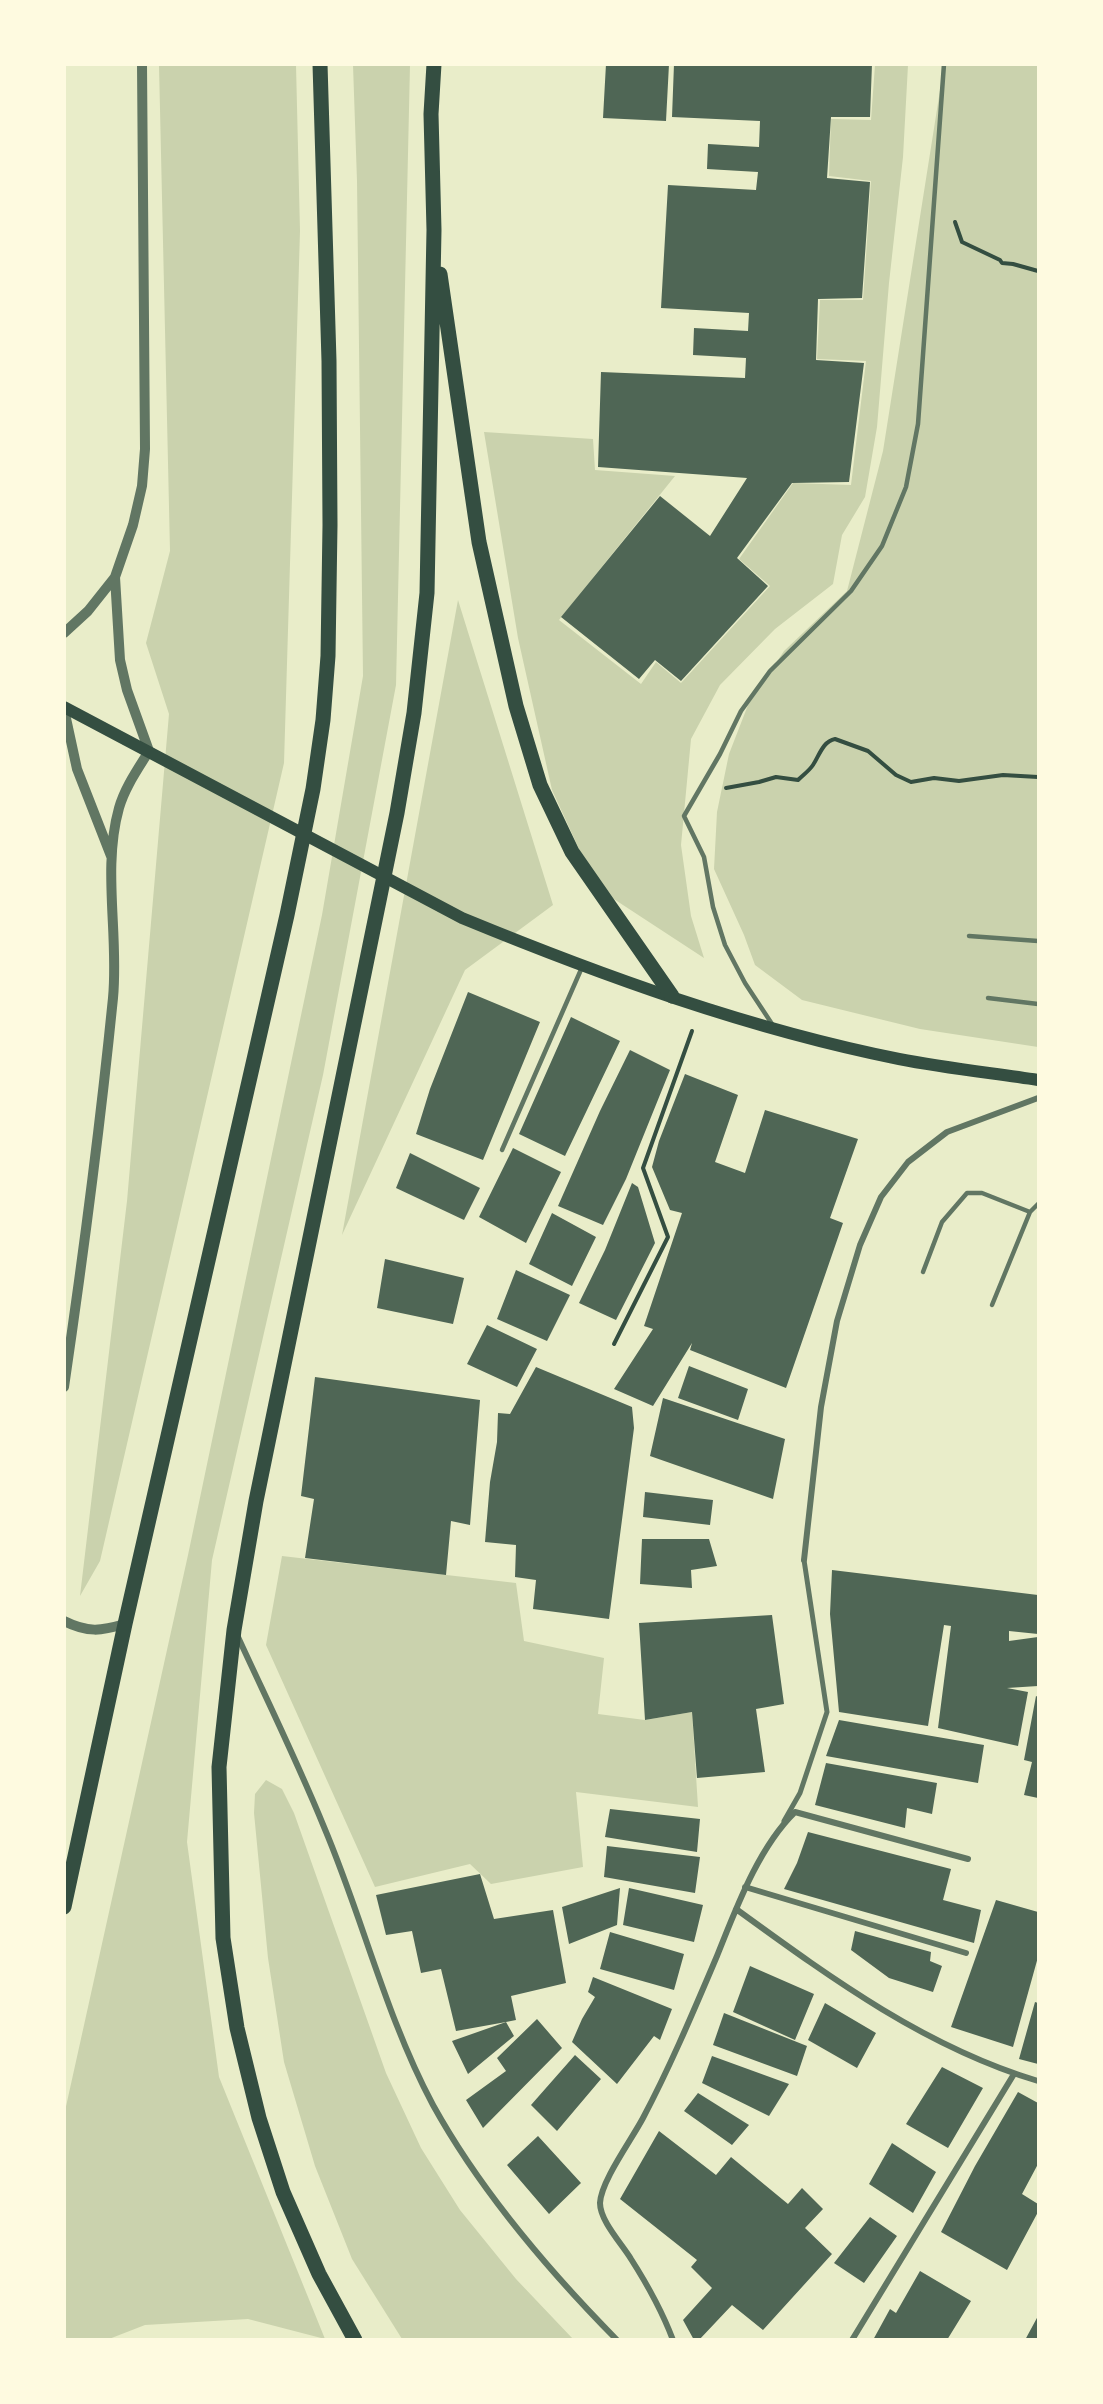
<!DOCTYPE html>
<style>
body{margin:0}
#map{position:relative;width:1103px;height:2404px;overflow:hidden;background:#e9edc9;font-family:"Varela Round",sans-serif}
canvas{display:block}
.frame{position:absolute;inset:0;border:66px solid #fefae0;pointer-events:none}
</style>
<div id="map">
<canvas width="1103" height="2404"></canvas>
<div class="frame"></div>
</div>
<script>
const ctx = document.querySelector('canvas').getContext('2d');
ctx.lineJoin = 'round';
function fill(path, color) {
  ctx.fillStyle = color;
  ctx.fill(path, 'evenodd');
}
function stroke(path, color, width, dash) {
  ctx.strokeStyle = color;
  ctx.lineWidth = width;
  ctx.lineCap = dash ? 'butt' : 'round';
  ctx.setLineDash(dash || []);
  ctx.stroke(path);
}
const green = new Path2D(`
 M159,65H296L300,231L284,763L100,1561L80,1596L127,1201L169,714L146,643L170,551Z
 M353,65H410L396,685L323,1075L212,1560L187,1842L219,2077L325,2339L248,2319L145,2325L109,2339L65,2340V2111L188,1555L322,915L363,676L357,181Z
 M875,65H908L903,157L889,283L877,427L865,497L842,535L833,584L775,629L720,685L691,739L681,845L691,916L704,958L597,888L552,790L518,638L484,432L593,439L595,470L675,476L559,620L641,684L656,662L681,683L770,586L739,559L793,483L851,485L866,361L817,359L820,300H863L871,181L829,176L831,119L871,120Z
 M944,65H1038V1047L920,1029L802,1000L755,965L744,935L714,869L717,812L729,754L748,705L784,651L847,591L883,451Z
 M458,600L553,905L465,970L342,1235Z
 M282,1556L516,1583L524,1641L604,1658L598,1714L645,1720L692,1712L698,1807L576,1792L583,1867L491,1884L470,1864L375,1887L266,1645Z
 M266,1780L282,1789L294,1813L386,2073L421,2148L460,2210L516,2279L573,2339H402L352,2259L315,2166L284,2062L268,1958L254,1813L255,1794Z`);
const building = new Path2D(`
 M606,64H669L666,121L603,118Z
 M674,64H872L870,117H831L827,178L870,182L862,298L818,299L816,360L864,363L849,482L792,483L737,558L768,586L681,681L655,660L639,679L561,617L660,496L710,536L747,478L598,467L601,372L745,378L746,358L693,355L694,328L748,331L749,313L661,308L668,185L756,190L758,172L707,169L708,144L759,147L760,121L672,117Z
 M468,992L540,1022L483,1160L416,1134L430,1089Z
 M571,1017L620,1041L565,1156L519,1134Z
 M630,1050L670,1070L626,1179L603,1225L558,1206L600,1111Z
 M685,1074L738,1095L715,1162L745,1173L765,1110L858,1139L830,1218L843,1223L786,1388L690,1350L692,1343L653,1406L614,1389L653,1329L644,1326L682,1213L670,1210L652,1167L659,1141Z
 M513,1148L561,1172L526,1243L479,1217Z
 M410,1153L480,1188L464,1220L396,1188Z
 M632,1183L638,1187L655,1243L616,1320L579,1303L605,1250Z
 M552,1213L596,1237L572,1286L529,1264Z
 M385,1259L464,1278L453,1324L377,1308Z
 M516,1270L570,1295L547,1341L497,1319Z
 M487,1325L537,1349L517,1387L467,1364Z
 M689,1366L748,1389L738,1420L678,1398Z
 M536,1367L632,1407L634,1428L609,1619L533,1609L536,1580L515,1577L516,1545L485,1542L490,1482L497,1442L498,1413L510,1414Z
 M315,1377L480,1400L470,1525L451,1521L446,1575L305,1558L314,1499L301,1496Z
 M663,1398L785,1439L773,1499L650,1456Z
 M645,1492L713,1500L710,1525L643,1517Z
 M642,1539H709L717,1566L691,1570L692,1588L640,1584Z
 M832,1570L1038,1595V1634L1009,1631V1641L1038,1637V1686L1007,1688L1028,1692L1018,1746L938,1728L951,1626L944,1625L928,1726L839,1712L830,1614Z
 M772,1615L784,1704L756,1709L765,1772L697,1778L692,1712L645,1720L639,1623Z
 M1036,1696L1038,1697V1798L1024,1795L1032,1762L1024,1760Z
 M839,1720L984,1745L978,1783L826,1756Z
 M826,1763L937,1783L932,1814L907,1808L905,1828L815,1805Z
 M610,1809L700,1819L697,1852L605,1837Z
 M808,1832L951,1869L943,1900L981,1910L974,1943L784,1889L797,1863Z
 M607,1846L700,1857L695,1893L604,1877Z
 M480,1874L494,1919L553,1910L566,1983L511,1996L516,2020L506,2022L514,2036L468,2074L452,2041L506,2022L456,2031L441,1969L421,1973L412,1931L386,1935L376,1895Z
 M620,1888L617,1925L569,1944L562,1907Z
 M629,1888L703,1905L694,1942L623,1925Z
 M996,1900L1038,1912V1957L1013,2047L951,2027Z
 M855,1931L931,1952L930,1961L942,1966L933,1992L889,1978L851,1950Z
 M610,1932L684,1954L674,1990L600,1969Z
 M750,1966L814,1994L795,2040L733,2012Z
 M593,1977L672,2009L660,2040L654,2036L617,2084L572,2042L582,2019L595,1997L588,1992Z
 M1035,2002L1038,2003V2064L1019,2059Z
 M825,2003L876,2033L857,2068L808,2040Z
 M724,2013L807,2046L797,2076L713,2045Z
 M537,2019L562,2048L483,2128L466,2100L506,2071L497,2058Z
 M575,2055L601,2079L557,2131L531,2105Z
 M712,2056L789,2084L769,2116L702,2083Z
 M942,2067L983,2088L948,2148L906,2124Z
 M1018,2092L1038,2103V2164L1022,2194L1038,2204V2212L1007,2270L941,2232L975,2166Z
 M698,2093L749,2125L732,2145L684,2111Z
 M659,2131L716,2175L731,2157L788,2204L802,2188L823,2209L805,2228L832,2254L763,2330L732,2305L699,2340H694L683,2320L712,2288L691,2267L697,2260L620,2199Z
 M538,2136L581,2183L549,2214L507,2165Z
 M892,2143L936,2172L913,2213L869,2184Z
 M870,2217L897,2236L864,2283L834,2263Z
 M920,2271L971,2301L947,2340H873L890,2309L896,2313Z
 M1038,2316V2340H1025Z`);
const path = new Path2D(`
 M955,222L962,242L1000,260L1002,263L1013,264L1038,271
 M726,788L759,782L776,777L798,780C803,775 809,771 813,765C819,756 823,741 835,739L868,751L896,775L911,782L934,778L959,781L1003,775L1038,777
 M614,1344L668,1237L643,1168L692,1031`);
const service = new Path2D(`
 M969,936L1038,941
 M988,998L1038,1004
 M774,1027L745,983L725,945L713,907L704,857L684,816L720,754L741,711L770,671L851,591L882,546L906,487L918,424L944,64
 M502,1150L583,965
 M923,1272L942,1222L967,1193H982L1030,1212
 M992,1305L1030,1212L1038,1204`);
const pedestrian = new Path2D(`
 M784,1821L800,1793L827,1712L804,1560`);
const minor = new Path2D(`
 M804,1560L821,1407L837,1321L860,1245L881,1197L908,1162L947,1132L1038,1098
 M238,1637C267,1700 298,1763 324,1827C363,1919 386,2017 433,2105C481,2192 548,2270 617,2340
 M745,1887L966,1953
 M736,1909C831,1978 925,2047 1038,2081
 M673,2340C662,2311 647,2284 631,2259C622,2244 600,2221 600,2203C601,2181 632,2139 643,2118C671,2065 694,2010 717,1956C736,1909 758,1848 795,1812L968,1859
 M852,2340L1014,2074`);
const tertiary = new Path2D(`
 M64,633L88,611L115,577
 M64,709L77,769L111,856
 M64,1387C83,1257 100,1128 113,998C119,935 102,869 119,808C125,787 138,769 149,751L127,690L120,660L115,577L133,525L142,486L145,449L142,64
 M64,1621C88,1633 101,1631 125,1624`);
const secondary = new Path2D(`
 M64,707L462,918C603,976 749,1029 899,1059C945,1068 992,1073 1038,1080`);
const primary = new Path2D(`
 M440,274L479,542L516,706L540,785L572,852L672,996
 M64,1907L125,1624L287,915L313,789L323,720L328,656L330,525L329,361L320,64
 M355,2340L319,2274L283,2192L259,2118L237,2028L223,1938L219,1767L234,1630L256,1501L397,813L414,713L427,593L434,230L431,114L434,64`);
fill(green, '#cad2ad');
fill(building, '#4f6655');
stroke(path, '#344e41', 4);
stroke(service, '#617663', 4.5);
stroke(pedestrian, '#617663', 5);
stroke(minor, '#617663', 6);
stroke(tertiary, '#617663', 10);
stroke(secondary, '#344e41', 12);
stroke(primary, '#344e41', 15);
</script>
